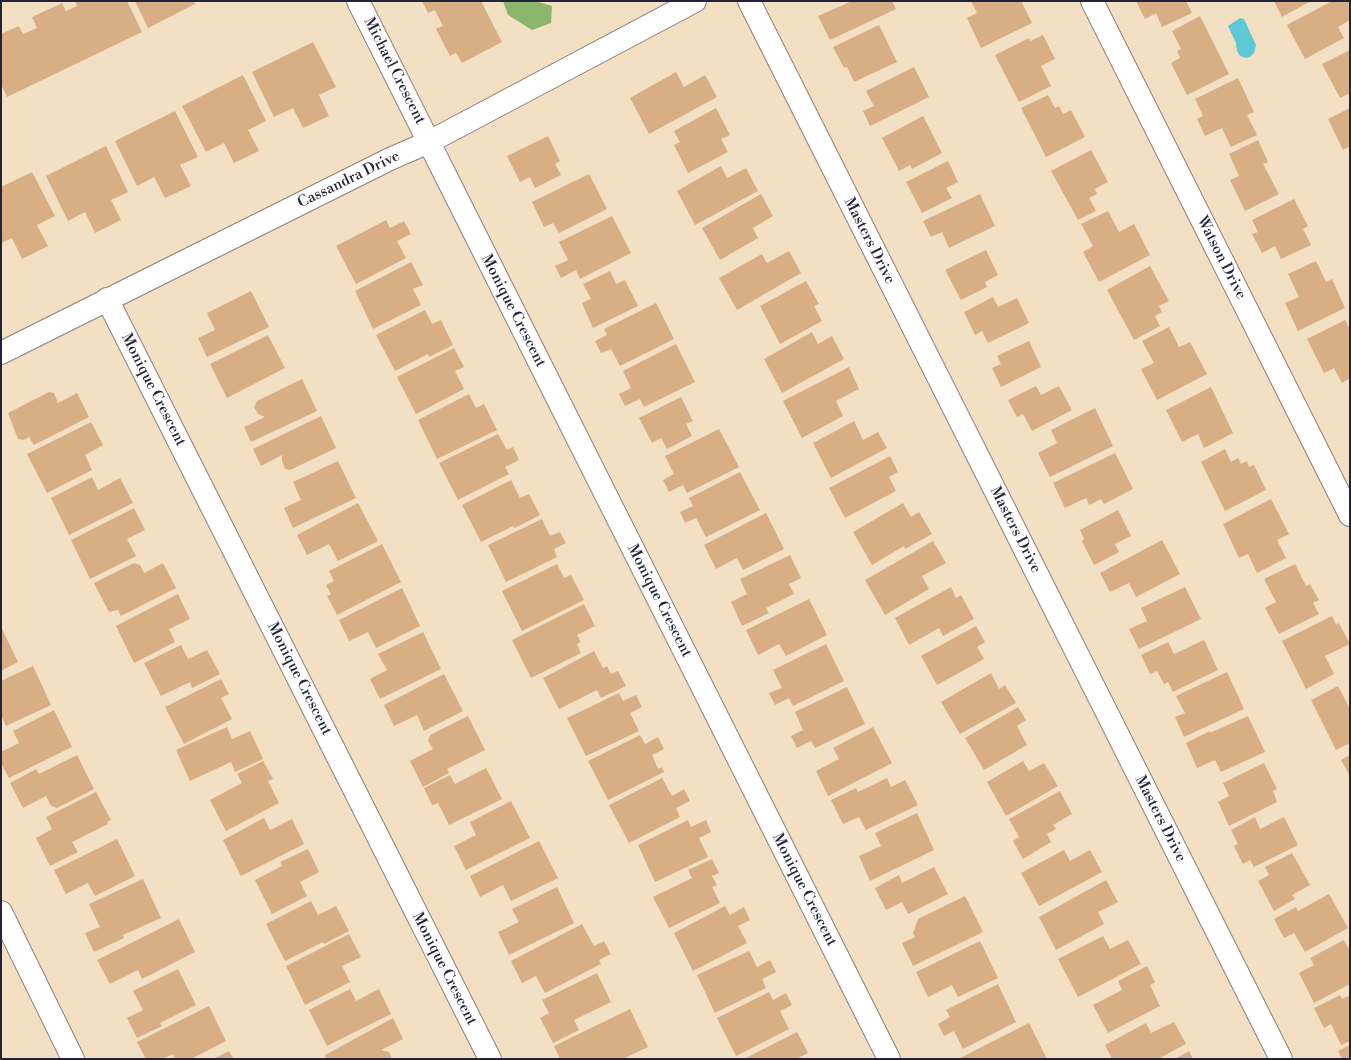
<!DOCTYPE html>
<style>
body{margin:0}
#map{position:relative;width:1351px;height:1060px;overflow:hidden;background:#f3dfc2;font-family:"Libre Bodoni",serif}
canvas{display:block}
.frame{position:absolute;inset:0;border:2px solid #22223b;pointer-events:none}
</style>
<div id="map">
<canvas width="1351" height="1060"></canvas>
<div class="frame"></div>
</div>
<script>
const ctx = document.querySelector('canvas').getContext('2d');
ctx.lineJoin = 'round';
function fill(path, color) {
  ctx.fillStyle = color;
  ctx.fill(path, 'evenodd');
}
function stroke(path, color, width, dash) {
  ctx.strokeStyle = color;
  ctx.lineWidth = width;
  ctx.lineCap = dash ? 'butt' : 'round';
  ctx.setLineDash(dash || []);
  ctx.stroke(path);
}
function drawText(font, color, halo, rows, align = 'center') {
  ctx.font = font + ' "Libre Bodoni",serif';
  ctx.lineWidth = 4;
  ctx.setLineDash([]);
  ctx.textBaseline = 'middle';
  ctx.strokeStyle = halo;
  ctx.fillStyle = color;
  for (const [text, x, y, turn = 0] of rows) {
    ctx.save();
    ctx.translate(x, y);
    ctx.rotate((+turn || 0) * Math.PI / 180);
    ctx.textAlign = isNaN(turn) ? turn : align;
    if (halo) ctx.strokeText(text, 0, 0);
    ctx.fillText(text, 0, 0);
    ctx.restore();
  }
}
const forest = new Path2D(`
 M503,1H535L552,6L551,23L532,30L508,15Z`);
const water = new Path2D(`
 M1240,18L1244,19L1256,45L1254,53L1250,57L1246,58L1240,56L1237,51L1236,43L1228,26Z`);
const building = new Path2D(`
 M75,1H127L142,32L7,97L1,84V34L19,26L23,34L37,28L32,17L62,3L66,11L77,6Z
 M135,1H194L195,4L148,28Z
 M422,1H481L502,42L462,63L456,53L450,56L436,29L443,26L435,10L428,13Z
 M852,1H892L896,9L830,40L818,16Z
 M971,1H1021L1032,23L981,48L967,18L977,13Z
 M1136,1H1186L1192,13L1162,27L1156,13L1145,19Z
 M1274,1H1311L1282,17Z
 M1332,1H1350V20L1338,27L1344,38L1305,59L1287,25Z
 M1200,16L1229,74L1187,95L1171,63L1180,58L1177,51L1181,49L1172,31Z
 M879,25L897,62L854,82L847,67L844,68L833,47Z
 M1043,35L1055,59L1041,66L1051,86L1019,102L995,55L1029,38L1030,41Z
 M313,42L336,87L319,95L329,116L303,128L293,108L274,117L252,72Z
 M1350,50V93L1340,98L1322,64Z
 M914,67L929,97L870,126L863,111L874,106L866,91Z
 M676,72L684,87L705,75L717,97L649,134L630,98Z
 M243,75L266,121L248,130L259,151L234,163L224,143L206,152L182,106Z
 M1238,78L1254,112L1247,115L1257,135L1231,147L1222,128L1205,136L1197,119L1203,116L1195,99Z
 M1048,95L1055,108L1059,106L1063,114L1071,110L1085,137L1046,157L1021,108Z
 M716,108L730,135L721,139L728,152L688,173L674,145L680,142L674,131Z
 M1350,108V146L1343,150L1328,119Z
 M175,111L198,157L180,165L191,186L165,198L154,177L137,186L115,141Z
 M923,116L942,153L912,169L910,165L899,171L882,138Z
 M548,136L560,161L555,164L561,175L535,188L530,177L520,182L507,156Z
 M1258,140L1268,162L1263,164L1279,194L1245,211L1230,180L1239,176L1229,154Z
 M106,146L128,192L111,200L121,220L95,233L85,212L68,221L46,176Z
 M1091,150L1108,182L1095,189L1097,194L1089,198L1096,211L1078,220L1051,171Z
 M948,161L958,182L946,188L952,198L922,213L906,182Z
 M721,166L727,178L746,168L758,191L695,225L677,191Z
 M32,172L55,216L37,225L48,246L22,259L12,238L1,243V187Z
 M589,174L607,209L559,233L553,223L544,227L532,202Z
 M761,194L773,216L753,228L758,238L720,260L702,228Z
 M980,194L995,226L949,248L942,232L931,237L923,221Z
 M1294,199L1308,226L1303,229L1311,245L1281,259L1275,246L1262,253L1252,234L1258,232L1252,220Z
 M1108,211L1119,232L1134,224L1150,255L1099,282L1083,252L1093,246L1081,224Z
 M612,216L631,253L580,279L576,270L561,278L555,266L568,260L559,242Z
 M386,220L390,228L404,221L411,234L397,241L406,258L356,284L336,246Z
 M986,250L998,275L985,282L987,287L961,300L945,270Z
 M789,251L801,273L737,310L719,278L762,254L767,263Z
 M1316,261L1326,282L1332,279L1345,308L1298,331L1285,303L1299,297L1288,274Z
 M411,262L423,285L413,289L421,305L373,329L355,291Z
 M1150,266L1169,301L1159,306L1162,312L1155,316L1160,326L1134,340L1107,290Z
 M610,271L616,284L625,280L638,306L593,328L582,303L591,299L583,284Z
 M806,281L819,304L814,306L822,321L780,344L760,306Z
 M251,291L269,327L207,357L198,338L215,330L207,313Z
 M993,297L998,307L1017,298L1029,323L988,343L982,331L975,335L964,312Z
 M656,303L674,339L620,366L611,349L601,353L595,341L607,335L604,329Z
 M425,310L432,324L441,320L453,345L429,357L428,354L395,371L376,335Z
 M1345,320L1350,329V378L1342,383L1334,368L1324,373L1307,339Z
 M1169,327L1179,347L1190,342L1207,374L1157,400L1141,369L1154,363L1142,341Z
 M812,332L818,344L832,336L844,359L782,393L764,359Z
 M268,335L285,368L227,398L210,364Z
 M1029,341L1041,367L1001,387L992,368L1001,364L997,356Z
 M676,344L695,382L644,407L640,399L625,406L619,394L631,388L623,371Z
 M454,348L464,367L455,371L464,389L416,414L397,377Z
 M849,367L859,389L836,401L843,416L802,438L783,401Z
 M302,379L317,411L251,442L244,427L265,417L258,414L254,407L257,401Z
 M1036,386L1041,395L1059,386L1072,410L1032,431L1023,414L1017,417L1008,400Z
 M1211,387L1233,433L1204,448L1198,434L1182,442L1166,410Z
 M49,392L54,393L58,403L77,393L89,417L34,445L29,437L24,440L18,439L8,413Z
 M469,394L476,408L484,404L497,430L437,459L418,420Z
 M681,397L693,421L686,424L692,436L667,449L661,438L652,443L639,418Z
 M1095,408L1113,446L1050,477L1038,453L1057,443L1051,430Z
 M321,416L336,448L290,470L285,469L282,461V455L261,466L253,449Z
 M854,421L863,440L878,432L887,448L831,478L813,443Z
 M91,422L103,445L85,455L92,470L47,493L27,454Z
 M719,429L739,467L687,493L683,485L669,492L663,480L674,474L665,456Z
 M498,434L507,450L513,447L519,460L505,467L509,474L458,500L439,463Z
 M1225,449L1231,462L1238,458L1241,464L1247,461L1249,467L1254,465L1266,490L1225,511L1201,462Z
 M1115,453L1133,489L1104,504L1101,499L1089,505L1086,498L1065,508L1053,483Z
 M890,456L898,472L889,477L896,491L845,518L829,488Z
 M338,461L356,498L293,528L284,508L301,500L293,482Z
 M740,472L760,510L706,537L696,518L685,523L680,512L693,506L689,498Z
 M92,477L98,490L120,478L133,503L69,535L51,498Z
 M511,480L520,498L529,494L540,515L515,528L513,526L481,542L462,505Z
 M1271,499L1289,534L1277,540L1286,558L1257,573L1248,554L1239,558L1223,524Z
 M358,503L378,541L338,561L329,544L307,555L297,535Z
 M903,503L911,517L919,512L932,534L905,549L904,546L872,565L853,532Z
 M134,508L145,530L127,539L136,556L90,579L71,540Z
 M1118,510L1131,536L1115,544L1119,552L1094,565L1082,541L1084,539L1080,530Z
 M766,513L784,549L743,570L737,558L716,569L704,545Z
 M542,519L550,536L560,532L566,543L554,549L557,557L506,582L488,545Z
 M1162,540L1180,574L1136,597L1129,583L1110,592L1100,573Z
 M933,541L946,563L922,576L929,589L885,615L865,580Z
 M382,544L401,582L337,615L327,596L331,594L326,585L334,581L329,571Z
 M790,555L801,578L789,584L794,594L766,608L769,613L742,626L731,602L747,594L740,579Z
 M134,563L140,565L144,573L163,563L176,588L121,616L118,610L109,612L94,583Z
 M557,564L564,578L571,575L584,600L522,631L502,591Z
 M1295,564L1306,586L1310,584L1319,600L1313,603L1319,614L1279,634L1265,608L1276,602L1264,579Z
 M951,587L956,598L961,595L974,619L943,636L939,628L909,645L895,618Z
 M1185,587L1201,619L1139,649L1129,629L1147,621L1141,608Z
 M402,588L420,626L376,648L368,632L349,641L339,620Z
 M178,594L190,619L169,629L175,642L134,663L116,626Z
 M809,599L827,635L786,656L779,644L758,655L746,630Z
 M584,604L595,626L577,635L581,642L577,644L581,653L531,678L512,640Z
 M1332,616L1336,625L1339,623L1350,644L1325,656L1334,674L1306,689L1282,641Z
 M976,626L985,642L977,647L984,659L937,685L921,656Z
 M2,629L18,662L1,671V630Z
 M423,632L441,669L380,699L370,679L387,670L378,654Z
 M1204,640L1218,670L1173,692L1168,682L1164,684L1157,671L1150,674L1141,655L1168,642L1174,654Z
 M826,644L844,681L793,706L789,698L775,705L769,693L782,688L773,670Z
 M181,645L188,659L207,650L220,674L192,688L190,682L161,696L144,663Z
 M594,651L603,668L607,666L611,674L618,671L626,686L601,698L597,690L559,709L543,678Z
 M33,666L51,705L6,726L1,715V681Z
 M1227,672L1244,709L1184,737L1175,717L1185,713L1176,696Z
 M991,673L999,689L1005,685L1016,703L960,734L941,702Z
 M444,674L463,711L424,731L417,715L394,726L384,705Z
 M221,679L229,694L221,698L232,719L184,744L165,707Z
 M1338,686L1349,707L1350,706V743L1336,750L1311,700Z
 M847,687L865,724L815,748L811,741L797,748L791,736L803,730L795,712Z
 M619,693L623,701L636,695L642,707L630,713L639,731L586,756L567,718Z
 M1018,707L1026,720L1017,726L1027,745L984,770L965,738Z
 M54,710L72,747L9,778L1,763V752L19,743L13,731Z
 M468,716L485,750L447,769L449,773L423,787L410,761L433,749L428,741L430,735Z
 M1248,716L1265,752L1221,772L1215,760L1197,768L1186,743L1210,731V733Z
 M227,727L232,739L250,731L263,759L235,772L231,762L190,781L176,750Z
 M873,727L892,763L828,796L816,771L839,759L833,748Z
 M640,735L645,744L658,737L664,749L652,755L658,769L662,767L664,772L608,800L588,761Z
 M77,755L94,789L57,808L51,806L46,796L23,808L10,783L36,769L39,774Z
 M1350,755V776L1341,760Z
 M263,761L273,779L268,781L279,803L226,831L210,800L242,783L237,774Z
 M1023,761L1029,771L1044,763L1058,786L1006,816L987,782Z
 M1264,763L1277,789L1273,791L1277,802L1229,826L1218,802L1229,796L1223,783Z
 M486,768L502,799L449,825L438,803L432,805L424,788L450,775L455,784Z
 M662,778L672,796L684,789L690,801L676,808L680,817L629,843L609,805Z
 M887,778L891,787L905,780L918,805L866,830L859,817L843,824L831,800L856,788L858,792Z
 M1060,791L1072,814L1053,825L1056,829L1047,834L1051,842L1023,859L1013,841L1019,837L1009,819Z
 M96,792L111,820L107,822L108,824L72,842L78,852L50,866L36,838L52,829L46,817Z
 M511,801L530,838L466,870L454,846L476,835L470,822Z
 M917,813L934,850L870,881L859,856L881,846L875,833Z
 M1255,817L1260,829L1284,817L1298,845L1254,867L1250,860L1243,864L1234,846L1238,844L1231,830Z
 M264,818L270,830L292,819L304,844L241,876L223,840Z
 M688,820L691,827L706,820L711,832L699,838L708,857L655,882L638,845Z
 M117,839L135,876L95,896L88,883L66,894L54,870Z
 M539,841L558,878L511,901L503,885L480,897L470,876Z
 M308,849L319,872L300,882L307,896L272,914L255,880L282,866L280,862Z
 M1064,850L1070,861L1090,850L1102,872L1039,906L1021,873Z
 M1292,853L1310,885L1292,895L1295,899L1274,911L1258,881L1269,875L1265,867Z
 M712,859L719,873L712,876L717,885L712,887L720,903L669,928L653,897L692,878L688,870Z
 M934,867L948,894L908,914L902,902L886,910L875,888L899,875L902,883Z
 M143,879L161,918L123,935L124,938L94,952L85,933L100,927L89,904Z
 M1106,880L1118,902L1098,912L1104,924L1056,950L1039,917Z
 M557,887L574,923L509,955L498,932L519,922L512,909Z
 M1329,894L1348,928L1305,952L1294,933L1284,938L1274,919L1296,907L1298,911Z
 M965,896L983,932L913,966L902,943L915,937L913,933L918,919Z
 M311,901L318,915L336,906L349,931L324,944L323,942L285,961L266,924Z
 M725,906L730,915L744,907L750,920L738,926L747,943L693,971L674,933Z
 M179,919L195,952L142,979L138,970L110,984L97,960Z
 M582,924L594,946L604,941L611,954L599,960L601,964L545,993L536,976L522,983L511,961Z
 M349,934L361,957L342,966L350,982L305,1005L286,966Z
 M1103,936L1110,949L1128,940L1141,964L1078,997L1058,959Z
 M1344,940L1350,951V984L1314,1003L1299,973L1314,965L1310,958Z
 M980,941L998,978L958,997L952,985L928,997L916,972Z
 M749,951L757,967L770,960L776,972L762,979L766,988L715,1013L697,975Z
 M1147,966L1155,982L1150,985L1160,1006L1108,1033L1093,1005L1122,990L1118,981Z
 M178,969L196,1005L160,1023L162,1026L137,1038L127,1018L143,1010L133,991Z
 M597,973L611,1002L574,1020L579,1030L553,1043L540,1018L549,1013L542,1000Z
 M998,984L1016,1022L963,1049L954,1031L944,1036L938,1024L950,1017L946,1010Z
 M350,989L356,1001L379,989L391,1014L327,1046L309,1010Z
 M769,992L773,1000L786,993L792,1005L780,1011L789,1029L736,1056L717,1018Z
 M1340,995L1342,999L1350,995V1041L1341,1045L1331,1024L1324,1028L1314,1008Z
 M209,1006L226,1041L191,1059H175L173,1054L162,1059H146L137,1042Z
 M630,1009L648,1047L623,1059H560L554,1046Z
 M393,1018L403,1039L381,1050L389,1052L392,1059H326L325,1055Z
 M1174,1022L1186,1044L1158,1059H1112L1105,1045L1146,1023L1151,1033Z
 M1029,1023L1047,1059H961L960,1058Z
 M797,1032L808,1053L796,1059H744Z
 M1350,1045V1059H1342L1338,1051Z
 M229,1051L234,1059H213Z
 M1189,1051L1193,1059H1175Z`);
const minor = new Path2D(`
 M358,1L889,1059
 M749,1L1281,1059
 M1092,1L1350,515
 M107,299L490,1059
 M1,353L390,159L429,142L695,1
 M1,912L73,1059`);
const streetNames = [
 ["Michael Crescent",394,71,63],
 ["Cassandra Drive",349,180,-26],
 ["Masters Drive",869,241,63],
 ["Watson Drive",1221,258,63],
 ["Monique Crescent",513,311,63],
 ["Monique Crescent",153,390,63],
 ["Masters Drive",1015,530,63],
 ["Monique Crescent",659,601,63],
 ["Monique Crescent",299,679,63],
 ["Masters Drive",1160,819,63],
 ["Monique Crescent",804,890,63],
 ["Monique Crescent",444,969,63]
];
fill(forest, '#8cb66d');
fill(water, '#5dc9d6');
fill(building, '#d8af85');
stroke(minor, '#8a807e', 24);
stroke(minor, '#fff', 22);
drawText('15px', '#22223b', '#fff', streetNames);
</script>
